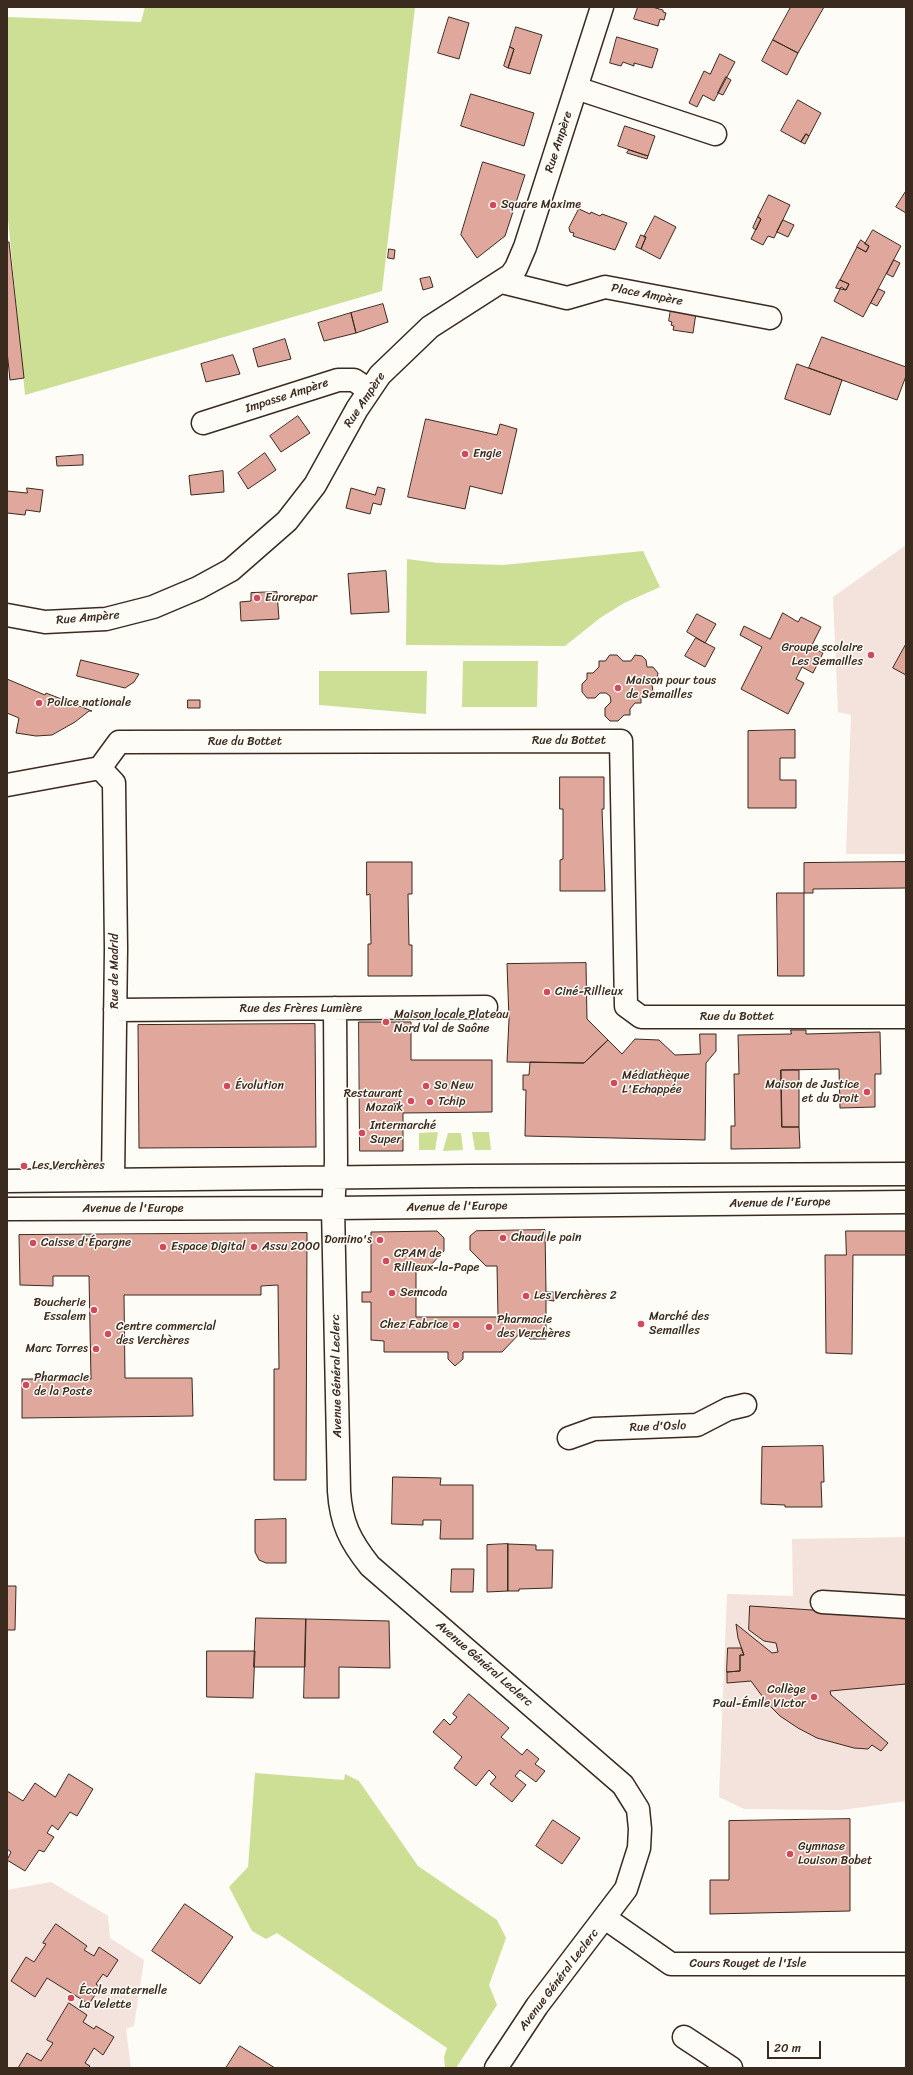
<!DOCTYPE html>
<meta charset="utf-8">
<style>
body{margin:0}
#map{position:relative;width:913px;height:2075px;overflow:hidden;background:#fdfcf7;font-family:Sriracha,sans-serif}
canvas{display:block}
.frame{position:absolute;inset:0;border:8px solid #3b2a1e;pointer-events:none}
.scale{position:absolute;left:767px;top:2041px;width:54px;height:18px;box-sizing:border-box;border:2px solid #3b2a1e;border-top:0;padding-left:5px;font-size:12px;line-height:14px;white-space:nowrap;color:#3b2a1e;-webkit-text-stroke:3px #fdfcf7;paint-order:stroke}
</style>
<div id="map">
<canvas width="913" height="2075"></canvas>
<div class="frame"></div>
<div class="scale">20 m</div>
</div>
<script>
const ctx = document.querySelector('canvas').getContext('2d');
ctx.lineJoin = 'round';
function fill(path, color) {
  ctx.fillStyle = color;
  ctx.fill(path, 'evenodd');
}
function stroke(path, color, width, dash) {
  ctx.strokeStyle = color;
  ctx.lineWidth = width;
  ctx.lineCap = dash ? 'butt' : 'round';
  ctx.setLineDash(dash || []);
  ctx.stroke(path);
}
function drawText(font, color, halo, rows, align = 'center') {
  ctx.font = font + ' Sriracha,sans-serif';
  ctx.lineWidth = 3;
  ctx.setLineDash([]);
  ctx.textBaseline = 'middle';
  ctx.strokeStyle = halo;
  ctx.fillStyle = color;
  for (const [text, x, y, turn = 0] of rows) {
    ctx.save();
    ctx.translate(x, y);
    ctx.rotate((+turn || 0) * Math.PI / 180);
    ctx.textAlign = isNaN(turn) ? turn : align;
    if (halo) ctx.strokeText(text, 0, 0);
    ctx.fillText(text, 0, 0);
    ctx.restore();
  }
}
const built = new Path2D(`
 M906,545V854H846L851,715L838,712L833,597Z
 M906,1537V1801L842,1810L744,1809L719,1797L727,1594L793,1596L792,1539Z
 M51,1882L108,1916L110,1938L144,1960L134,2026L126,2029L131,2068H7V1890Z`);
const green = new Path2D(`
 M145,7H415L382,291L25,395L7,208V17L141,22Z
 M643,551L660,587L624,603L600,618L565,646L406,645L407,559L438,563L503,565Z
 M463,661H538L537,707H462Z
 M319,671H427L426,714L319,705Z
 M438,1132L435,1150H419V1133Z
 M472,1132H489L491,1150H475Z
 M448,1133H461L463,1150L443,1151Z
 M255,1773L344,1780L345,1774L359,1781L418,1866L497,1920L506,1938L489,1985L497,2005L456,2068H445L444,2057L447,2048L277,1933L266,1939L252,1931L229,1887L248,1867Z`);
const building = new Path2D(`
 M638,7H652L663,10V12L666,13L664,20L660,19L658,26L634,19Z
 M791,7H824L798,53L773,40Z
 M449,17L469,23L459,59L438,53Z
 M516,27L542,35L530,74L508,68L514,49L510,47Z
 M617,37L658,49L652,68L634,63V66L623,62L621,66L610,63Z
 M773,40L798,53L787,75L762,61Z
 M510,47L514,49L508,68L504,66Z
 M720,54L735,62L714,101L703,95L697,107L689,103L704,71L710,74Z
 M726,77L731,80L723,95L718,93Z
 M471,94L534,113L524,146L461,126Z
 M798,100L821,113L809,136L806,134L801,142L781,131Z
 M625,126L655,136L648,156L618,146Z
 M806,134L809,136L805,144L801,142Z
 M629,150L648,156L647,159L627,153Z
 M483,162L525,175L505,236L477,258L461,235Z
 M906,191V213L896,207Z
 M769,195L790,205L774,238L768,236L763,245L751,239L761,219L758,217Z
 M579,209L590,214L591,212L600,216L602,214L627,223L615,250L573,236L574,233L570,232L569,228Z
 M655,216L676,227L660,259L641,249L646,237H644Z
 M758,217L761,219L756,230L753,228Z
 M783,220L794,225L788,237L777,232Z
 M873,230L901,246L863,317L834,301L841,287L846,290L849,284L840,280L857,247L866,252L869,246L865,244Z
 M641,235L646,237L641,249L636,247Z
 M861,240L869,246L866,252L857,247Z
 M7,242H9L24,378L10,380L7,351Z
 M389,249L395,250L394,259L388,258Z
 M894,260L900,263L893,277L887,274Z
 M430,277L433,287L423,290L420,279Z
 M840,280L849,284L846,290L836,288Z
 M879,289L885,292L877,306L871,303Z
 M383,304L388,322L356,333L351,313Z
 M671,309L696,313L693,333L673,330L674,326L671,325L672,322L669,321Z
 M351,313L356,333L324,341L318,323Z
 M822,337L906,367V376L897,400L809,368Z
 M285,339L291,359L258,367L253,349Z
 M233,355L240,374L206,382L201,364Z
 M797,364L842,380L830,415L785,399Z
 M298,416L310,433L281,452L270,436Z
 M426,419L497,435L500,424L517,429L502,494L470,486L465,509L408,497Z
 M265,453L276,470L248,489L238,473Z
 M83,455V465L57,466L56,457Z
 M223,471L224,492L191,495L189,476Z
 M378,487L385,489L381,505L373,503L370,514L346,508L351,488L375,495Z
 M27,488L43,490L40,512L26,510L25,515L7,513V491L27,493Z
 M386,571L389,612L351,614L348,574Z
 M277,592L279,619L241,621L240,602L251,601V593Z
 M783,613L798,622L801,617L821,627L811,647L823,653L813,673L802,667L796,679L804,683L788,714L741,689L762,647L740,635L744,626L770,639Z
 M697,614L716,624L705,643L687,632Z
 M696,638L715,648L705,667L685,656Z
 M906,644V675L893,668Z
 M610,655H617L623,661H631L635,655L642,656L646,660L647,667H653L658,673L657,679L652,685L653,692H646L641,697V703H635L630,709V715H624L618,721H610L605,716V708L611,702L610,696L606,693H600L595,698H587L582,692V684L587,679V673H593L599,667V661H605Z
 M81,660L89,662L139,674L134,682L125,688L77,676Z
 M7,679L45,695L46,693L92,711H89L75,722L52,735L36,736L16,733L19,718L7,713Z
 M188,700H200V708H188Z
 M795,730V758H780V780H796V808H748V731Z
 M560,777H604V809H602L605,891H560V860L563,859V809H560Z
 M367,862H412V894H408L409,945H412V976H368V944H371L370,894L367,895Z
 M906,862V888L813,889V893H804V863Z
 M777,893H804V976H778Z
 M586,963L587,1019L608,1040L584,1063L507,1062L509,1019L507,964Z
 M359,1022H411V1060H492V1112L403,1113V1151H360Z
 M315,1024L316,1147L139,1148L138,1025Z
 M791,1030H806V1034L880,1032L881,1074H875V1107L840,1108L839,1069L781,1070L782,1127H799L800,1148L731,1149V1126H735L734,1074H739L738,1035L791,1034Z
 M700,1034H716V1051L706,1063L705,1140L525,1136L526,1090H523V1075H529L530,1062L584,1063L608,1040L622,1054L635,1039L659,1040L675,1055L700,1054Z
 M781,1070H799V1127H782Z
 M545,1230L546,1292H554V1301L546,1300V1339H530L522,1331L502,1352H463V1359L455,1366L448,1359V1352H384V1341L371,1340V1302H362V1292H371V1232L437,1231L444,1238V1251L429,1267H416V1317H498L497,1266H486L470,1250V1236L476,1231Z
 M846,1231H906V1255H853L852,1354L826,1353L825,1255H846Z
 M307,1233L306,1480H274V1369H279L278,1285L261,1286V1295H124L125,1378H192L193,1416L22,1418V1379H91L89,1276H53V1286L20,1285L19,1235Z
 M823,1446L824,1482H821L822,1507H785V1505L761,1504L762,1447Z
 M393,1477L441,1478L440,1485H473V1539H440L441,1520H423V1525L392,1524Z
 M286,1519V1563H266L259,1560L255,1552V1520Z
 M508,1544V1591L487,1592V1545Z
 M508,1544L536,1545V1550H553L552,1588L519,1589V1591H508Z
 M452,1569H474L473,1592H451Z
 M7,1586H16L15,1630H7Z
 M750,1606L906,1616V1684L830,1691L831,1695L888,1743L881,1751L872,1745L868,1749L854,1748L817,1738L798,1728L780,1716L768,1704L751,1681L727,1683V1672L740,1671V1655H744L738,1638L736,1624L772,1653L778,1652L776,1643L764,1641L749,1630Z
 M256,1618L306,1619L305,1667H254Z
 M306,1619L389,1621L390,1668L339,1667V1698H304Z
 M728,1648H741L744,1655H740V1671L727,1672Z
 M207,1651H255L253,1698L207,1697Z
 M469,1694L509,1728L501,1737L522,1755L527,1749L539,1759L535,1764L545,1771L536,1782L520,1770L515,1776L526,1785L512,1802L490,1784L496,1777L489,1770L476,1786L454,1768L462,1757L433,1732L444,1719L450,1725L457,1717L453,1714Z
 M69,1774L93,1789L77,1816L70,1812L58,1830L52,1825L47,1833L54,1837L44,1852L39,1850L25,1871L7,1860L11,1852L7,1849V1791L23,1801L35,1783L55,1797Z
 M850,1819V1911L710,1914V1880H729V1821Z
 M553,1820L580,1838L562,1864L536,1846Z
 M185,1904L233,1937L200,1984L152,1951Z
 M56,1924L87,1946L84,1950L94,1956L99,1947L118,1960L107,1977L103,1974L96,1984L100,1987L89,2004L47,1978L35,1997L11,1981L26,1957L34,1962L46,1944L43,1943Z
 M69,2003L87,2015L83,2022L94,2029L96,2026L114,2037L103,2055L94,2048L85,2063L90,2066L88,2068H18L27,2053L41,2061L53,2043L47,2040Z
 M240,2046L275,2068H226Z`);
const minor = new Path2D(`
 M576,88L715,134
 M502,282L567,298L605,287L770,318
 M203,423L338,380H354L369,390
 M7,615L45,622L106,619L153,607L198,588L231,570L287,521L315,485L357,409L380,375L430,327L511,275L516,268L525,247L602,7
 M100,768L114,783L116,949L113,1180
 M7,785L100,768L119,742L621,741L626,1006L641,1017H906
 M335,1008L336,1162L333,1208L339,1491C341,1523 350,1541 370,1566L623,1785L638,1809L640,1829L639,1848L626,1889L537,2006L496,2068
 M115,1010L486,1007
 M7,1181L470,1176L906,1174
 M7,1209L333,1208L906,1202
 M569,1438L594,1429L697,1425L728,1409L745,1405
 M822,1602L906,1607
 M605,1918L671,1964H906
 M684,2037L731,2068`);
const markers = [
 [493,205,4,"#d1495b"],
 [465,454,4,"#d1495b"],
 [257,598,4,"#d1495b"],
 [871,655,4,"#d1495b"],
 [618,688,4,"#d1495b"],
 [39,703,4,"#d1495b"],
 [547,992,4,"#d1495b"],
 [386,1022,4,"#d1495b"],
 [614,1083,4,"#d1495b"],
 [227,1086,4,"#d1495b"],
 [426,1086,4,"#d1495b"],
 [867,1092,4,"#d1495b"],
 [411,1101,4,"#d1495b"],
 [430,1102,4,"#d1495b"],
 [362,1133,4,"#d1495b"],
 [24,1166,4,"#d1495b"],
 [503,1238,4,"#d1495b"],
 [380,1240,4,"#d1495b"],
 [33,1243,4,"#d1495b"],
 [163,1247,4,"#d1495b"],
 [254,1247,4,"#d1495b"],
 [386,1261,4,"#d1495b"],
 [392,1293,4,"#d1495b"],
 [526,1296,4,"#d1495b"],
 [94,1310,4,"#d1495b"],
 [641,1324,4,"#d1495b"],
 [456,1325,4,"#d1495b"],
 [489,1327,4,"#d1495b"],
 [108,1334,4,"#d1495b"],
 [96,1349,4,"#d1495b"],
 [26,1385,4,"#d1495b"],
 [814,1697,4,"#d1495b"],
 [790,1854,4,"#d1495b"],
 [71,1998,4,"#d1495b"]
];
const streetNames = [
 ["Rue Ampère",559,142,-72],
 ["Place Ampère",647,295,11],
 ["Impasse Ampère",287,396,-18],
 ["Rue Ampère",365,400,-56],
 ["Rue Ampère",88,618,-5],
 ["Rue du Bottet",569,741],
 ["Rue du Bottet",245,742],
 ["Rue de Madrid",115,971,-90],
 ["Rue des Frères Lumière",301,1009],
 ["Rue du Bottet",737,1017],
 ["Avenue de l'Europe",780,1203,-1],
 ["Avenue de l'Europe",457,1207,-1],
 ["Avenue de l'Europe",133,1209],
 ["Avenue Général Leclerc",337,1376,-91],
 ["Rue d'Oslo",658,1427,-2],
 ["Avenue Général Leclerc",484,1664,41],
 ["Cours Rouget de l'Isle",748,1964],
 ["Avenue Général Leclerc",559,1980,-53]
];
const poiNames = [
 ["Square Maxime",501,205],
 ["Engie",473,454],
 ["Eurorepar",265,598],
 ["Groupe scolaire",863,648,"right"],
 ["Les Semailles",863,662,"right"],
 ["Maison pour tous",626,681],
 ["de Semailles",626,695],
 ["Police nationale",47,703],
 ["Ciné-Rillieux",555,992],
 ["Maison locale Plateau",394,1015],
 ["Nord Val de Saône",394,1029],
 ["Médiathèque",622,1076],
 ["L'Echappée",622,1090],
 ["Maison de Justice",859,1085,"right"],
 ["et du Droit",859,1099,"right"],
 ["Évolution",235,1086],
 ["So New",434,1086],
 ["Restaurant",403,1094,"right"],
 ["Mozaïk",403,1108,"right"],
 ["Tchip",438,1102],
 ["Intermarché",370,1126],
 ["Super",370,1140],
 ["Les Verchères",32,1166],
 ["Chaud le pain",511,1238],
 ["Domino's",372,1240,"right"],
 ["Caisse d'Épargne",41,1243],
 ["Espace Digital",171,1247],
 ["Assu 2000",262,1247],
 ["CPAM de",394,1254],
 ["Rillieux-la-Pape",394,1268],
 ["Semcoda",400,1293],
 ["Les Verchères 2",534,1296],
 ["Boucherie",86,1303,"right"],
 ["Essalem",86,1317,"right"],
 ["Marché des",649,1317],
 ["Semailles",649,1331],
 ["Pharmacie",497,1320],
 ["des Verchères",497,1334],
 ["Chez Fabrice",448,1325,"right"],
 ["Centre commercial",116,1327],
 ["des Verchères",116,1341],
 ["Marc Torres",88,1349,"right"],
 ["Pharmacie",34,1378],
 ["de la Poste",34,1392],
 ["Collège",806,1690,"right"],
 ["Paul-Émile Victor",806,1704,"right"],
 ["Gymnase",798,1847],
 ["Louison Bobet",798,1861],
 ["École maternelle",79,1991],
 ["La Velette",79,2005]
];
fill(built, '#f4e2dc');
fill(green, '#ccdf94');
fill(building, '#e0a79c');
stroke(building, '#3b2a1e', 1);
stroke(minor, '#3b2a1e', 25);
stroke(minor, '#fdfcf7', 22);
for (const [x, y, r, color] of markers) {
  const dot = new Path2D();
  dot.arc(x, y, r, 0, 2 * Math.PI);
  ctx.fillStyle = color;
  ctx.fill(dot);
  stroke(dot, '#fdfcf7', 1.5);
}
drawText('12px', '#3b2a1e', '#fdfcf7', streetNames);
drawText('12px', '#3b2a1e', '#fdfcf7', poiNames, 'left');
</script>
